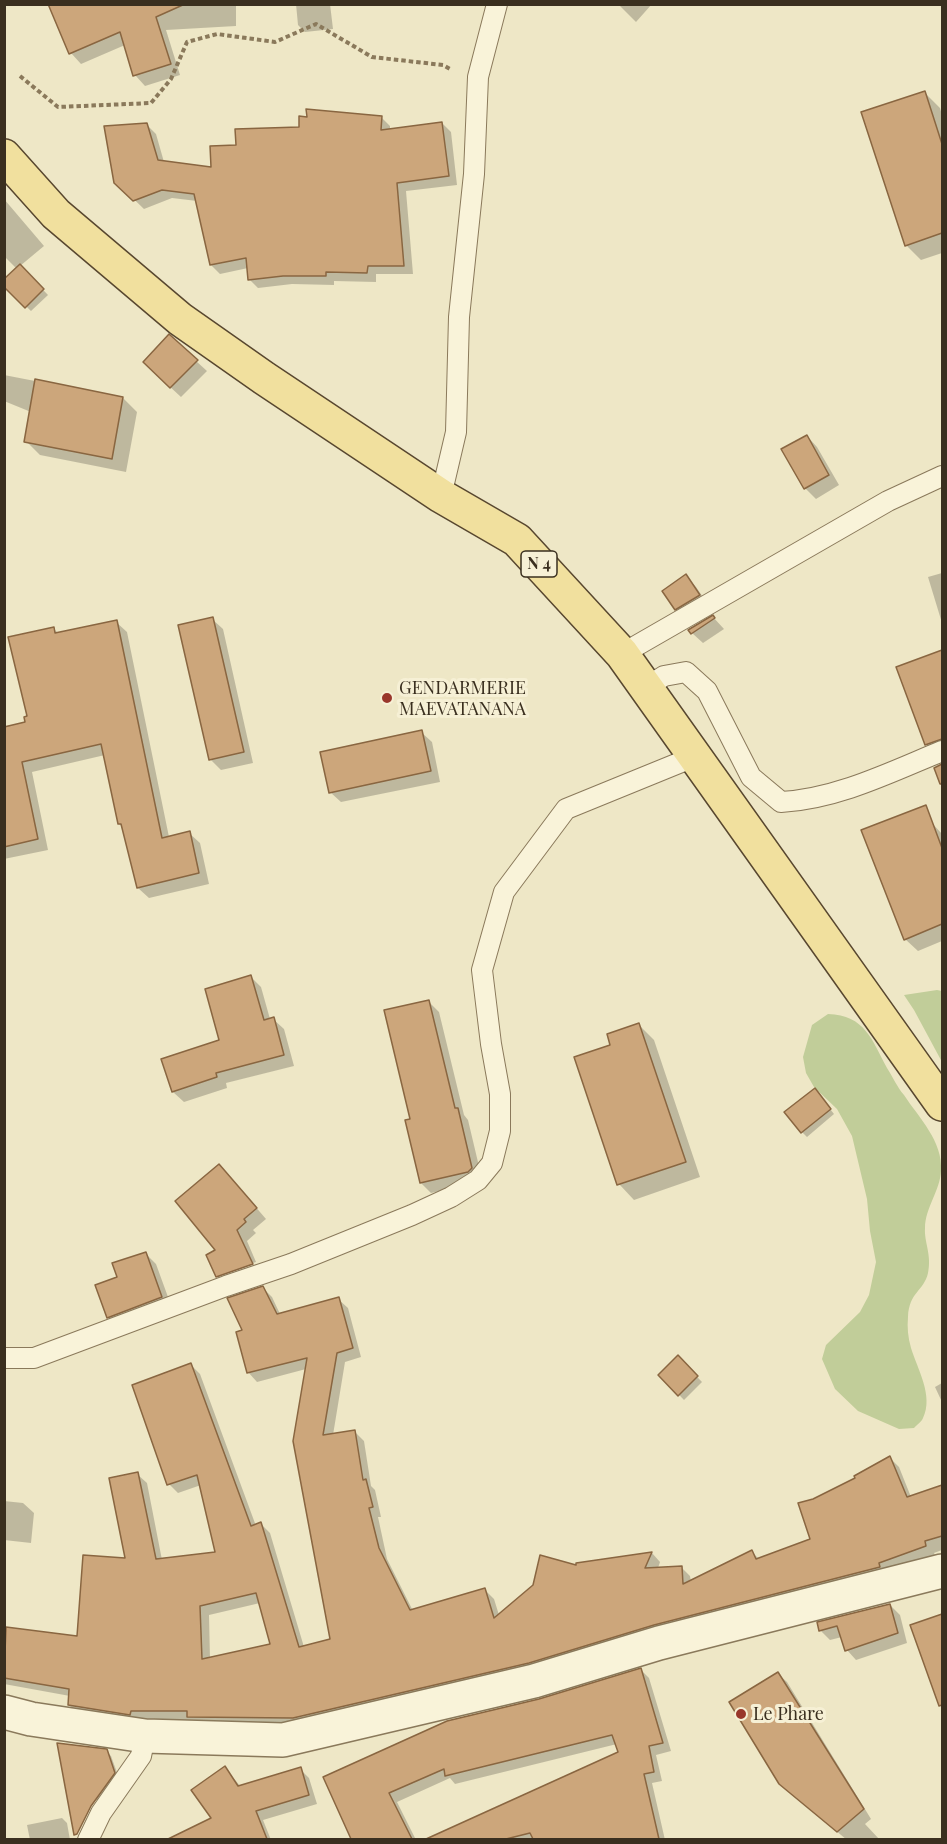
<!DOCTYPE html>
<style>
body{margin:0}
#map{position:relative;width:947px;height:1844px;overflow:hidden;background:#eee7c6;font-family:"Playfair Display",serif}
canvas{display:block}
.frame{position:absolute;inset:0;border:6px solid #3a2f1f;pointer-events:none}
</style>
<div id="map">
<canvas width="947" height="1844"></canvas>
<div class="frame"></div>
</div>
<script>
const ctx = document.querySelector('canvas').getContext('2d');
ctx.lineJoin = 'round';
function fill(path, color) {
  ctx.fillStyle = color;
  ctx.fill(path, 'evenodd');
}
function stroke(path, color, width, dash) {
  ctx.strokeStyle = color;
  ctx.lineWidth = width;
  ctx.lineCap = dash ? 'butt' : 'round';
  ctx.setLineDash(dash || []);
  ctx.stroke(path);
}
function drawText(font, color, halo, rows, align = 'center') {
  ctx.font = font + ' "Playfair Display",serif';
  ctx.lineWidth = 6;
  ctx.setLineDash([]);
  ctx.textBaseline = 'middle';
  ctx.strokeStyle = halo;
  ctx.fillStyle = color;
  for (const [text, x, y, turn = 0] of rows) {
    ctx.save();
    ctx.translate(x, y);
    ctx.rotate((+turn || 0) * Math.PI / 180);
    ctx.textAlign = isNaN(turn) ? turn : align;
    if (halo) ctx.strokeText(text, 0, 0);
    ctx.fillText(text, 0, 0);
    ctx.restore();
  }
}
const green = new Path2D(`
 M937,990L942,991V1062L914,1010L904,995Z
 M828,1014C865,1015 872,1040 887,1068C893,1077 897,1087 904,1095C919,1118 943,1141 941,1171C940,1191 925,1208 925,1228C924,1242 932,1255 928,1273C924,1291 909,1292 908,1317C907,1327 908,1338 911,1348C917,1368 934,1396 923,1418C922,1421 917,1425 914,1428L899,1429L858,1411L835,1389L822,1359L826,1345L860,1312L869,1295L876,1262L870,1231L867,1199L852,1136L837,1109L814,1087L806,1073L803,1057L812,1025Z`);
const shadow = new Path2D(`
 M50,4H236V26L166,30L180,75L145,86L135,75L125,45L81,64L71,53Z
 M296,4H330L333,29L305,32L298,25Z
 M618,4H652L636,22Z
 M925,93L940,108L942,115V253L921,260L906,245Z
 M381,117L390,126V130L442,123L451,132L457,185L406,191L413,274H376V282L334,281V285L292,284L258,288L249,279L248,268L220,274L211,265L197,201L172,198L144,209L116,182L147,125L156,134L164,162L212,169L237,146L300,128Z
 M4,199L44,246L20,266L48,295L31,311L4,285L17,269L4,256Z
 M196,361L207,371L181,397L155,373Z
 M4,375L123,398L137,412L126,472L40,455L26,441L31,412L4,401Z
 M807,436L817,447L839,485L816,499L805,488Z
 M942,573V623L928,577Z
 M686,576L696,587L709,606L687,619L676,609Z
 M713,617L724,629L703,643L692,633Z
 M212,619L223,629L253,763L221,770L210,759Z
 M116,622L127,632L169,837L189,833L200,843L209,884L149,898L138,888L124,828L119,824L105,755L32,772L48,850L4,859V728L27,723L53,628L58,633Z
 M941,667L942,671V753L937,755L926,744Z
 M421,732L432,742L440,782L341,802L330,792Z
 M931,822L942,834V941L918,951L905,939Z
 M251,977L261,987L270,1019H273L284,1029L294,1066L226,1083L227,1088L184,1102L173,1092L221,1041Z
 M428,1001L439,1012L464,1115L468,1120L482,1179L478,1182L431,1193L421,1183L412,1120Z
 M638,1024L654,1040L700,1177L634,1200L619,1184L612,1046Z
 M819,1095L834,1114L807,1137L802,1132Z
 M229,1176L266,1219L253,1230L256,1233L247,1241L256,1262L220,1274V1277L257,1264L262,1275L228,1286L218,1276L217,1251Z
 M145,1253L156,1264L172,1308L119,1327L108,1317L119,1278Z
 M263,1288L272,1297L280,1314L338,1299L348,1308L361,1357L345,1362L333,1435L354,1431L364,1441L371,1486L375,1490L381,1517H378L387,1559L413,1611L485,1590L494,1599L499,1615L579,1567L578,1565L652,1553L660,1562L658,1568L681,1567L690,1576L691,1582L752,1552L759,1559L812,1540L813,1500L857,1479L890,1458L899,1467L911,1497L942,1487V1550L934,1553L935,1555L888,1572L303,1727L198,1726L192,1720L140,1719L78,1714L69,1705L70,1696L4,1684V1651L7,1629L78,1637L127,1560L137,1474L147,1483L162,1560L217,1553L201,1485L178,1493L169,1484L191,1365L200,1374L256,1526L261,1524L270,1533L304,1647L331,1640L306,1369L257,1382L248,1372L245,1331ZM260,1603L272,1645L210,1659L209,1615Z
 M678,1357L702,1382L684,1400L660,1375Z
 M942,1383V1402L935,1387Z
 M4,1501L23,1503L34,1513L31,1543L4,1540Z
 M890,1605L900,1615L907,1643L856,1660L847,1650L842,1637L830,1640L820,1630Z
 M942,1615V1696L934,1687L912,1626Z
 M641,1670L649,1678L671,1751L656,1755L662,1781L652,1783L665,1840H429L620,1753L617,1744L455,1784L450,1778L397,1802L416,1840H345L352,1837L325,1778L540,1700Z
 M778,1674L787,1682L871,1819L865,1824L880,1840H847L780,1784Z
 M106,1751L111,1756L119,1778L103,1801L72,1795Z
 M225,1768L241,1787L300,1769L309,1778L317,1804L263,1820L271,1840H184L183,1838L213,1819Z
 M62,1818L67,1823L70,1840H30L27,1825Z`);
const building = new Path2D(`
 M48,4H185L156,17L171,64L133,76L120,32L69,54Z
 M925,91L942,144V233L905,246L861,112Z
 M306,109L382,116L381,130L442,122L449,176L397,183L404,266H368L367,273L326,272V276H283L248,280L246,258L210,265L194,194L162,190L133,201L114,183L104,126L147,123L158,160L211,167L210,146L236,145L235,129L299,127V116L307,117Z
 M20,264L44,289L25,308L4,287V279Z
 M169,334L198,360L170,388L143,362Z
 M35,379L123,397L112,459L24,442Z
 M807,435L829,475L804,489L781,449Z
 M686,574L700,595L675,610L662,591Z
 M713,615L715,618L691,634L688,630Z
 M213,617L244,752L209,760L178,625Z
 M117,620L162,838L190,831L199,873L137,888L121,824H118L101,744L22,762L38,839L4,847V727L25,722L24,717L27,716L8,637L54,627L55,633Z
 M942,650V739L925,745L896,667Z
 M422,730L431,771L329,793L320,752Z
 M942,764V784H940L934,768Z
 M926,805L942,848V924L904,940L861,830Z
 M251,975L264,1020L274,1017L284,1055L216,1073L217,1077L172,1092L161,1059L219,1040L205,989Z
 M429,1000L455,1108H458L472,1168L468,1172L420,1183L405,1120L410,1119L384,1010Z
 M639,1023L686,1162L617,1185L574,1057L610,1045L607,1034Z
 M815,1088L831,1109L801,1133L784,1112Z
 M219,1164L257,1208L244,1219L246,1222L237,1230L253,1264L216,1277L206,1255L215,1250L175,1201Z
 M146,1252L162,1297L107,1318L95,1285L117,1277L112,1263Z
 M263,1286L277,1314L339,1297L353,1348L337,1353L323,1435L355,1430L363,1480L366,1479L373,1507L369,1508L379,1548L410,1610L485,1588L494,1618L533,1585L540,1555L576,1565V1563L652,1552L645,1568L682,1566L683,1584L752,1550L756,1559L810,1539L798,1503L813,1499L855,1478L854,1476L890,1456L907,1497L942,1485V1536L925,1541L926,1546L879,1563L880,1567L654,1625L529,1663L293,1718L187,1717V1711H131L130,1715L68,1705L69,1689L4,1678L6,1627L77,1636L83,1555L125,1558L109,1478L138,1472L156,1559L215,1552L197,1475L167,1485L132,1385L191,1363L251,1526L261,1522L299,1647L330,1639L293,1441L307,1358L247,1373L236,1332L242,1330L227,1298ZM256,1593L270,1644L202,1659L200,1606Z
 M678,1355L698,1376L678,1396L658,1375Z
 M890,1604L898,1633L845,1651L837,1626L819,1631L817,1622Z
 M942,1614V1705L939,1706L910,1625Z
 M641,1668L663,1743L649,1746L654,1772L644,1774L659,1839H533L530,1833L506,1839H426L618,1752L612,1735L445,1776L444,1769L389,1793L412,1839H351L323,1777L447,1721L539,1699Z
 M778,1672L864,1809L837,1832L779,1784L729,1702Z
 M57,1743L107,1749L115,1773L91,1806L77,1834L74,1835Z
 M225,1766L238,1786L301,1767L309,1795L256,1811L267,1839H168L211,1818L191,1790Z`);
const path = new Path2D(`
 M20,76L58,107L151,103L171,79L187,42L217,34L275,42L316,24L372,57L443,65L452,70`);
const lane = new Path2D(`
 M441,496L456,432L459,317L474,174L478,77L497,4
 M622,654L888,501L942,476
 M645,688L664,676L686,672L707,691L751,777L781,802C837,799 891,772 942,751
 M4,1358H34L226,1286L291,1264L412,1215L451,1197L478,1180L492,1163L500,1131V1094L491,1044L482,970L504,892L566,809L696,756
 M88,1840L101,1813L141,1756L145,1736`);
const street = new Path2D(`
 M4,1712L31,1719L145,1736L283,1740L534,1681L659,1643L942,1571`);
const primary = new Path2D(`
 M4,156L56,214L180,319L264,378L441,496L517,540L622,654L942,1104`);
const markers = [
 [387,698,6,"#99372b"],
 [741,1714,6,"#99372b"]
];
const shields = [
 [539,564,36]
];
const shieldNames = [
 ["N 4",539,564]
];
const poiNames = [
 ["GENDARMERIE",399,688],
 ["MAEVATANANA",399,709],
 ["Le Phare",753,1714]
];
fill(green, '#c1cd99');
fill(shadow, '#0003');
fill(building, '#cca67b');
stroke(building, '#896641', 1.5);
stroke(lane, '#8a795b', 22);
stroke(street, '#8a795b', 36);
stroke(primary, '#58472f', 36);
stroke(path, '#8a795b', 4, [4.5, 3]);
stroke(lane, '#f9f3d9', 20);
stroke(street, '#f9f3d9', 33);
stroke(primary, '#f1e09e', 33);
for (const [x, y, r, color] of markers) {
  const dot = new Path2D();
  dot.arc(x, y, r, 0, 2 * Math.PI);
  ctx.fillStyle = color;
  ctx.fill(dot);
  stroke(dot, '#f6f0d5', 2);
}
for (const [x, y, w] of shields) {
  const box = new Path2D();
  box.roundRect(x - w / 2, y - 13, w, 26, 4.5);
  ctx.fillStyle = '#f6f0d5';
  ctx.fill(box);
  stroke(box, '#3a2f1f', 1.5);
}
drawText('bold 16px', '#3a2f1f', null, shieldNames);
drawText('18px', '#3a2f1f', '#f6f0d5', poiNames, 'left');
</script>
